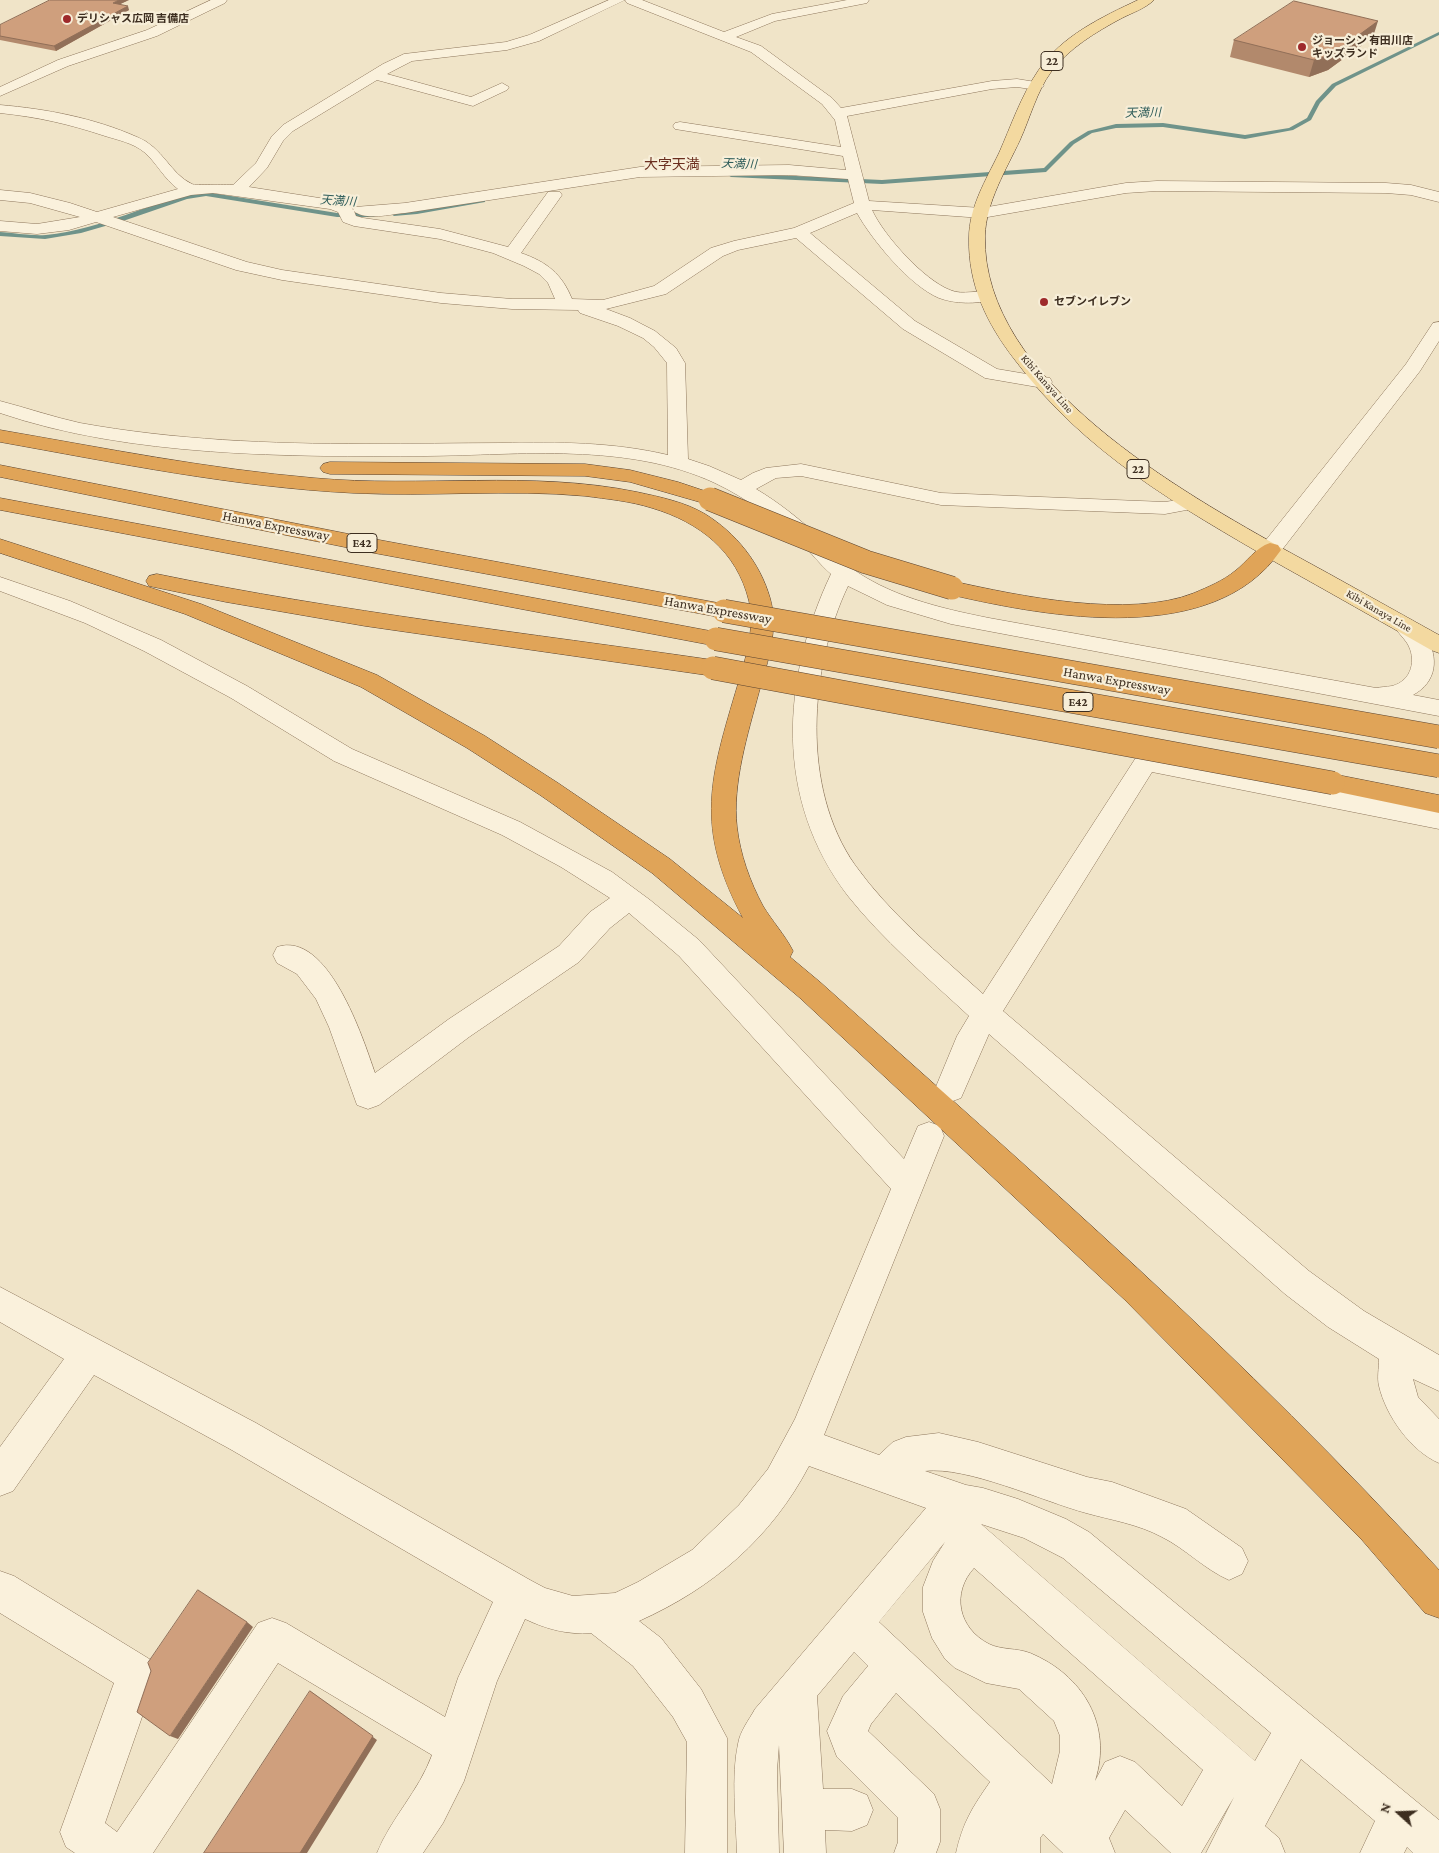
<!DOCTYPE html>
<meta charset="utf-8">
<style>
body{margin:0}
#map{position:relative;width:1439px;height:1853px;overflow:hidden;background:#f0e4c8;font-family:"Crimson Pro",serif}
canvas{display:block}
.north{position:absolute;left:1374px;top:1788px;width:50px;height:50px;-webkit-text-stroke:4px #f7eed8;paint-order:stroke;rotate:290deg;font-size:14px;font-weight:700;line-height:20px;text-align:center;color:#3d2e20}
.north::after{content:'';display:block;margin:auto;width:18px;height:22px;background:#3d2e20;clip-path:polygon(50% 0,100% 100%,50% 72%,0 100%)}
</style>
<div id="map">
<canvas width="1439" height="1853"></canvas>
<div class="north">N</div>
</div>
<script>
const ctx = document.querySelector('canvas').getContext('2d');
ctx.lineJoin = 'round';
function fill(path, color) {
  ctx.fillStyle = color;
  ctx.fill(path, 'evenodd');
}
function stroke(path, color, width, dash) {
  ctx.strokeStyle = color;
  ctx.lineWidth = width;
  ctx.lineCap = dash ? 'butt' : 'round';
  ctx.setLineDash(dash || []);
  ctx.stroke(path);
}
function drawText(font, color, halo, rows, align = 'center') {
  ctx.font = font + ' "Crimson Pro","Noto Sans JP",serif';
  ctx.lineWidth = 4.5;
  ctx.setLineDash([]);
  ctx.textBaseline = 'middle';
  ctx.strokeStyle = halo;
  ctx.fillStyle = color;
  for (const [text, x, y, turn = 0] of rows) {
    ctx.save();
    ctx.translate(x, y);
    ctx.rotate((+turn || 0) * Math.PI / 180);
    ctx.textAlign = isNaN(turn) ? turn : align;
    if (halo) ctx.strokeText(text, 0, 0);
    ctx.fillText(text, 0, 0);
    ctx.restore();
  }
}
const stream = new Path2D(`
 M1439,32V35L1336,86L1320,103L1311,120L1293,130L1245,139L1163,127L1116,128L1092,133L1074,144L1046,172L882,184L731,177L728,175L731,173L882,180L1044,168L1070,142L1088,131L1116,124L1163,123L1245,135L1289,128L1307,118L1316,101L1332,84Z
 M206,192L337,213H374L377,215L374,217H337L206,196L187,199L126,220L81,233L45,239L0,236V232C15,233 31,236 46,235C102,230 151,200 206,192Z
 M483,199L485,200V202L417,214L394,216L391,214L394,212L417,210Z`);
const minor = new Path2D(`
 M211,0H227L225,3L157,36L68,66L0,96V87L58,60L147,30Z
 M609,0H642L724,32L772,14L847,0H869L867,3L775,21L736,37L761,46L832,98L841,108L992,81L1017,79L1042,83L1044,86L1037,90L1017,87L992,89L847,116L869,201L982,208L1126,183L1157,181L1386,183L1411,185L1439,192V202L1411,195L1386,193L1157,191L1126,193L982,218L872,210C884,236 924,280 950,290C963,296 979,289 992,292L995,296L992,300C976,304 955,304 939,298C910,286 872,240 857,213L810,233L915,321L997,369L1050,378L1052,382L1050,386L1043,388L985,378L903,329L796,238L738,250L723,256L666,294L606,309L630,318L655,331L676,348L685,363L688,459L709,466L741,480L753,473L766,468L801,464L941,493L1165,502L1190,498L1197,500L1200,504L1197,508L1165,514L941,505L801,476L776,478L756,489C778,502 798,518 817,535C827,544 836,556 847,565C888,596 939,608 989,618L1376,688C1381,687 1386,687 1392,686C1412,681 1417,659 1407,643C1403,637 1398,633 1395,627L1398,622C1403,620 1408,619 1413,622C1418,624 1423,632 1426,636C1439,658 1437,682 1413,695L1439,700V716L951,624L887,605L848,586C809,668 801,788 855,865C890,914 939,954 983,994L1137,756L1146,753L1439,809V829L1152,772L1003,1011L1309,1271L1364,1311L1439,1355V1391L1413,1379L1418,1397L1439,1419V1463C1411,1451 1386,1416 1379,1386C1377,1378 1379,1368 1379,1359L1328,1327L1285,1294L989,1034L961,1098L950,1102L939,1098L935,1089L957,1036L969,1016C928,978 883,940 848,896C774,799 781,680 831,574C820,565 812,553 801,543C775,520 747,498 715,483C627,442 521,455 426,456C290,457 129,457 0,413V401C27,408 53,417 80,423C174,440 271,444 366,444C412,444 457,443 502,443C558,442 613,442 668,455L667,363L654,347L643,338L618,326L580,313L578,310L512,309L441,303L282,280L236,270L96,222L69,230L37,234L0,231V221L37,224L80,217L30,203L0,200V190L30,193L70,203L97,212L178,189C164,179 157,163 144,152C133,143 118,140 105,136C69,124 38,117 0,113V105C47,109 94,118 137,137C163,147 170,174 192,184C195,186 225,184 233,185L256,163L272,136L283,125L383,64L404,54L506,42L529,35ZM625,0L627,3L751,52L822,104L835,120L841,147L680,122L675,123L673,126L675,129L843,156L846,170L789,165L640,167L405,203L355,207L353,210L351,206L332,200L249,187L267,168L283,141L293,131L377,80L473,106L507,90L509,87L502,83L471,97L387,74L412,61L507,50L539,41ZM789,175L848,179L854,203L794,228L734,241L711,248L654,286L603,300L572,299C562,274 547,262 521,253L562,195L560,192H548L508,247L440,229L363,218L356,216L354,211C365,221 391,214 405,213L640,177ZM213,193L330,209L338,212L343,222L354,226L440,239L493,253L524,266L539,274L548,283L555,299H512L441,293L282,270L247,262L113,217L191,195Z
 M1439,322V341L1420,371L1278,555L1270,557L1262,555L1259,550L1262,545L1406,364L1433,323Z
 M0,577L70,601L161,640L247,686L352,749L520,822L612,872L650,900L699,940L904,1159L918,1126L929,1122L940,1126L944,1136L824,1435L879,1455L893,1442L906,1437L939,1433L978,1442L1087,1477L1112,1482L1186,1509L1242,1548L1248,1561L1242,1574L1229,1580C1204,1569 1186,1549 1162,1537C1138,1524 1111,1520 1086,1513C1042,1501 967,1466 925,1471L966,1485L983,1488L1018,1499L1066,1519L1089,1532L1439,1820V1853H1413L1407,1847L1404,1853H1360L1375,1821L1301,1759L1265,1826L1279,1838L1285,1853H1206L1234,1797L1201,1853H1171L1125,1810L1109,1838L1115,1853H1063L1043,1834L1040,1838V1853H956C963,1822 972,1808 990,1782L896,1693L871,1724L868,1731L934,1794L940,1809V1842L936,1853H894L898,1842V1818L837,1757L827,1731L843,1696L868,1666L854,1652L817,1696L823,1789H852L867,1795L873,1810L867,1825L852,1831L825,1830L826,1853H784L779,1745L777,1770L779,1853H737C736,1820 731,1775 738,1744C740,1731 749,1720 755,1709L926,1508L809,1466C771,1538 713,1588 639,1621L661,1638L701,1689L727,1738V1853H685L687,1742L673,1717L633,1666L591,1633C568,1635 546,1629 525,1619L497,1681L464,1781L443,1823L423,1853H377C391,1818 419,1791 432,1755L278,1663L153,1853H75L66,1847L60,1832L114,1683L0,1613V1571L14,1576L151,1660L157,1674L105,1823L117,1832L258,1623L272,1618L286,1623L445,1717L458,1678L493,1602L230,1449L94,1375L13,1491L0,1496V1447L64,1359L0,1322V1287L256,1423L530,1580L545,1588L573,1596L615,1593L638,1582L692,1550L739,1505L768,1469L795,1419L891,1189L679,956L629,913L610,928L579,962L469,1037L379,1105L368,1109L357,1105L329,1027L316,999L297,974L277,963L273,955L277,947C328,930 363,1038 375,1073L449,1019L559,946L590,912L610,898L561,867L502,835L334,761L231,698L144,651L85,623L0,591ZM981,1524L1024,1538L1063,1558L1271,1733L1255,1761ZM945,1542L933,1561L923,1587V1612L932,1638L945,1659L955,1668L986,1683L1019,1689L1054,1721L1060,1736V1751L1052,1784L879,1622ZM974,1568L1203,1770L1182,1806L1135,1762L1120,1756L1105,1762L1095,1781C1113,1725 1083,1675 1030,1653C1017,1648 1001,1650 989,1644C958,1628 951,1593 974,1568Z`);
const major = new Path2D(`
 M1138,0H1154C1146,8 1132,13 1122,18C1096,32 1069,48 1051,72C1037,91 1030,118 1020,140C1006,170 986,202 985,236C982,381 1182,492 1291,553C1341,580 1390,608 1439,635V653L1431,650C1380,621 1329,592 1277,563C1180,507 1083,452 1015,360C987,324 968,285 969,238C969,207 986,180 999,153C1011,126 1021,96 1038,71C1061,36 1102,17 1138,0Z`);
const highway = new Path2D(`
 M0,430C104,448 209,469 314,478C422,488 531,470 637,492C660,497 685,502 705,514C736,533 760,563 770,598C779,629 768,661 759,692C748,733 732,784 737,827C740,854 750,882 763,906C772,921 785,935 793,951L790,957L820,982C1032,1172 1248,1359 1439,1570V1618L1425,1613L1362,1540L1125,1300L800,998L652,873L540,795L467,748L361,687L185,614L0,553V539L201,604L377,675L485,736L558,783L670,859L743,918C694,826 710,778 738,684C746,657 755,629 749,601C737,551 699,522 652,508C630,501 607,499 585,496C508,489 430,497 353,493C234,487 117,463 0,442Z
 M330,462L585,464L630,470L678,482L717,495L720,499L717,503L710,505L630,482L585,476L330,474L323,472L320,468L323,464Z
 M0,465L374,539L724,604L732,606L735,611L732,616L724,618L374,553L0,477Z
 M0,498L716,632L724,634L727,639L724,644L716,646L0,510Z
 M1270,543L1278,545L1281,550C1214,648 1048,617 952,595L944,593L941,588L944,583L952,581C1019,596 1129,619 1194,593C1208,587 1223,581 1235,571C1246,563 1256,547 1270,543Z
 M157,574C341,612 527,633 713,660L721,662L725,668L721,674L713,676L365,626L226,602L149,586L146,581L149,576Z
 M1333,774L1439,795V813L1324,789L1320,783L1324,777Z`);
const highwayBridge = new Path2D(`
 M710,499L866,562L952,588
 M724,611L1439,737
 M716,639L1439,766
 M713,668L1333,783`);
const wall = new Path2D(`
 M129,0L120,4L129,10L56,51L0,40V25Z
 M1373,37L1328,70L1309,77L1230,57L1234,40Z`);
const shadedWall = new Path2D(`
 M119,0H129L114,7L113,3Z
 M128,6L129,10L56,51L54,46Z
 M1378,21L1373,37L1328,70L1309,77L1314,60Z
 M247,1622L253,1627L178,1739L170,1736Z
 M310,1691L377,1740L307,1853H300Z`);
const building = new Path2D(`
 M50,0H119L113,3L128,6L54,46L0,36V25Z
 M1294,1L1378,21L1333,54L1314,60L1234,40Z
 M198,1590L247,1622L170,1736L137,1712L151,1671L148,1663Z
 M310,1691L373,1736L300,1853H204Z`);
const markers = [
 [67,19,5,"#9e2a2b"],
 [1302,47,5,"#9e2a2b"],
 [1044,302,5,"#9e2a2b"]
];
const farPoinames = [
 ["デリシャス広岡 吉備店",77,19],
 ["ジョーシン 有田川店",1312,41],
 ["キッズランド",1312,54],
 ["セブンイレブン",1054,302]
];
const farStreetnames = [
 ["Kibi Kanaya Line",1047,384,49],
 ["Kibi Kanaya Line",1379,611,30]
];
const shields = [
 [1052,61,22],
 [1138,469,22],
 [362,543,30],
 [1078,702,30]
];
const shieldNames = [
 ["22",1052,61],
 ["22",1138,469],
 ["E42",362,543],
 ["E42",1078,702]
];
const farWaternames = [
 ["天満川",1143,113,-1],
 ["天満川",739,164,2],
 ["天満川",338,201,4]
];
const farQuarternames = [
 ["大字天満",672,165]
];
const streetNames = [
 ["Hanwa Expressway",276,526,11],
 ["Hanwa Expressway",718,610,10],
 ["Hanwa Expressway",1117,681,10]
];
fill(stream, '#6f938a');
stroke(minor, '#8d765c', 1);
stroke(major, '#5b4430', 1);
stroke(highway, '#5b4430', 1);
fill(minor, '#faf1dc');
fill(major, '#f3d9a0');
fill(highway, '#e0a458');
stroke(highwayBridge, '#5b4430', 24, []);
stroke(highwayBridge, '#e0a458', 23);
fill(wall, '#b2896c');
fill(shadedWall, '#916f58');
fill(building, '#cf9f7d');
stroke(building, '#916f58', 1);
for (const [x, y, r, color] of markers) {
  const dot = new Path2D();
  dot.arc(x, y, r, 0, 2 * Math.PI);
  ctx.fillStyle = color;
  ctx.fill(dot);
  stroke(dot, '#f7eed8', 2);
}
drawText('bold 11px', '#3d2e20', '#f7eed8', farPoinames, 'left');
drawText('11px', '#3d2e20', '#f7eed8', farStreetnames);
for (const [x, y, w] of shields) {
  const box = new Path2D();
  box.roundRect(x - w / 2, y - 9.5, w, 19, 4);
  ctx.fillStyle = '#f7eed8';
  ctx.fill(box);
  stroke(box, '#3d2e20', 1);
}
drawText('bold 12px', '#3d2e20', null, shieldNames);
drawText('italic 12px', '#2f5d5a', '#f7eed8', farWaternames);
drawText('14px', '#6b2e1e', '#f7eed8', farQuarternames);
drawText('14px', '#3d2e20', '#f7eed8', streetNames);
</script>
